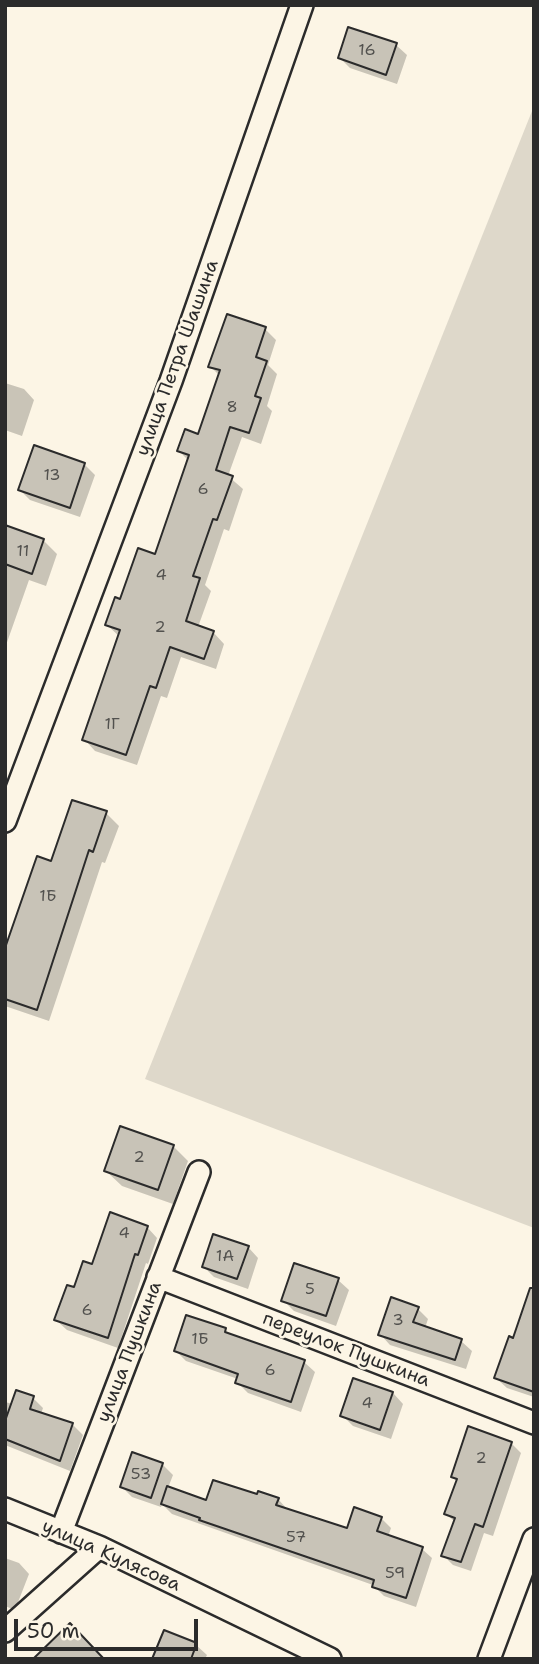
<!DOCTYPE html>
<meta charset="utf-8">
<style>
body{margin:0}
#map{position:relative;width:539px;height:1664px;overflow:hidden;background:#fcf5e5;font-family:"Shantell Sans",sans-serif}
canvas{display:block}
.frame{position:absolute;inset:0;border:7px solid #2b2b2b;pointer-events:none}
.scale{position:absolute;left:14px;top:1619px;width:184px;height:32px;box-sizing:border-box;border:4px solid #2b2b2b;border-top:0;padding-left:9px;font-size:21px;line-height:24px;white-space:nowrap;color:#2b2b2b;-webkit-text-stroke:5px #fcf5e5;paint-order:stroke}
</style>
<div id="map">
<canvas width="539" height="1664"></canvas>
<div class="frame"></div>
<div class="scale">50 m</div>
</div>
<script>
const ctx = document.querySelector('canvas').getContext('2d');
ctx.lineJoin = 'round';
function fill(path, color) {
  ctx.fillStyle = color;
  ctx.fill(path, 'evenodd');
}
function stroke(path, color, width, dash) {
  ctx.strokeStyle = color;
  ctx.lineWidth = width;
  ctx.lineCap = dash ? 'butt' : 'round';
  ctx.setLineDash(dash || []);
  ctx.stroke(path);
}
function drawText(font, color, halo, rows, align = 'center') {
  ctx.font = font + ' "Shantell Sans",sans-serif';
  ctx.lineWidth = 5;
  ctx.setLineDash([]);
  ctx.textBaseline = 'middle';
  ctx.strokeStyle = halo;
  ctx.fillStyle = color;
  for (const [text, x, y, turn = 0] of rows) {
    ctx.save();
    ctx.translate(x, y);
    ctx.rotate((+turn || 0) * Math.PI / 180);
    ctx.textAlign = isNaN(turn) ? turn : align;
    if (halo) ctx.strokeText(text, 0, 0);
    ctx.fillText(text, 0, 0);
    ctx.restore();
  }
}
const green = new Path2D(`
 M534,106V1228L145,1079Z`);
const shadow = new Path2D(`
 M396,45L407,55L397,84L350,68L340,58Z
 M265,329L276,340L268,365L277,374L267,406L272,411L261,444L242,437L228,476L243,489L229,531L224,529L205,585L211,591L198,627L213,632L224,644L216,669L181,657L167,698L161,696L137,765L95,751L84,739L120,637L107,625L121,601L156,556L189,461L179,451L199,436L220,376L210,366Z
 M5,383L24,389L34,400L22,436L5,430Z
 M84,464L95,475L80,517L30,500L20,490Z
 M5,527L43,540L57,554L46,586L29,580L5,648Z
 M106,813L119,826L105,863L102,862L49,1021L5,1006V953L52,863Z
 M173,1146L188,1161L173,1204L122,1186L106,1171Z
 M147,1227L157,1238L148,1264L146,1263L118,1348L67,1330L56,1320L93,1266Z
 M248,1247L258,1258L248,1289L214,1277L204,1267Z
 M338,1280L349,1290L336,1326L294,1311L283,1300Z
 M534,1283V1397L507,1388L496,1378L514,1340Z
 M418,1309L428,1319L425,1328L461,1341L472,1351L466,1369L390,1345L380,1334Z
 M225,1330L232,1336L304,1362L315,1372L301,1412L248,1393L237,1382L238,1379L186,1361L176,1351Z
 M354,1380L393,1393L403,1404L391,1439L353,1426L342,1415Z
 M33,1398L43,1408L41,1414L72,1424L83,1435L70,1471L5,1445V1402L13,1404Z
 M511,1443L521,1453L493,1536L484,1533L471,1571L453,1565L443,1555L455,1522L446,1514L458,1482L453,1477Z
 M162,1464L173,1475L168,1488L208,1502L258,1496L278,1499L287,1509L348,1530L381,1518L391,1528L388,1537L422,1549L432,1558L416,1607L384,1596L373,1585L172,1514L162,1504L161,1507L132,1497L122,1487Z
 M5,1558L19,1563L29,1574L15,1610L5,1606Z
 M196,1645L207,1655L205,1659H154Z`);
const building = new Path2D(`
 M348,27L397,43L386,75L338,58Z
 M227,314L266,327L256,357L267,361L255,396L261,398L249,433L230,427L216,470L233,476L217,520L213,519L193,576L200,578L186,621L214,631L204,659L170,647L156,688L150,686L126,755L82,740L120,630L105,625L115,597L120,599L138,548L155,554L189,455L177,451L185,429L198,434L220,370L208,367Z
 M34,445L85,463L70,508L18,490Z
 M5,525L44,539L32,574L5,564Z
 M72,800L107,811L93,852L89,850L37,1010L5,999V948L37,856L51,861Z
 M120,1126L174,1145L158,1190L104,1171Z
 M110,1212L148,1226L138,1255L135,1254L108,1338L54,1320L67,1285L74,1287L83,1261L92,1264Z
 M213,1234L249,1246L237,1279L202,1267Z
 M294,1263L339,1278L326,1316L281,1301Z
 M530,1288H534V1392L494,1378L509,1336L513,1338Z
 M391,1297L419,1307L413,1322L462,1339L455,1360L378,1335Z
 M186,1315L226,1328L225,1332L305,1360L291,1402L235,1383L238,1374L174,1351Z
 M353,1378L393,1392L380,1430L340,1416Z
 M16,1390L34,1396L30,1409L73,1423L60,1461L5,1439V1421Z
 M468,1426L512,1442L483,1527L475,1524L461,1562L441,1556L455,1518L444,1514L457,1479L451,1477Z
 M132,1452L163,1463L151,1498L120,1487Z
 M213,1480L257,1494L258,1491L279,1498L276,1505L347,1528L354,1507L382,1517L377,1531L423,1547L406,1598L372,1587L374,1580L199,1520L200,1518L161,1504L167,1486L206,1500Z
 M70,1623L104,1659H33Z
 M164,1630L197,1643L191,1659H152Z`);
const minor = new Path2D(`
 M5,821L171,381L302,5
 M158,1277L534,1423
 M5,1509L99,1547L330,1659
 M61,1532L199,1172
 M5,1631L99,1547
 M489,1659L534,1539`);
const numberNames = [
 ["16",367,51],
 ["8",232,408],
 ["13",52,476],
 ["6",203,490],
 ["11",23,552],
 ["4",161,576],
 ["2",160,628],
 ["1Г",112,725],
 ["1Б",48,897],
 ["2",139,1158],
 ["4",124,1234],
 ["1А",225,1257],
 ["5",310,1290],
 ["6",87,1311],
 ["3",398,1321],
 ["1Б",200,1340],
 ["6",270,1371],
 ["4",367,1404],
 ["2",481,1459],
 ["53",141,1475],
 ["57",296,1538],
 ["59",395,1574]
];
const streetNames = [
 ["улица Петра Шашина",178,358,-70],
 ["переулок Пушкина",346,1350,21],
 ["улица Пушкина",130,1352,-69],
 ["улица Кулясова",111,1556,24]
];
fill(green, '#ded8ca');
fill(shadow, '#0003');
fill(building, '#c8c3b7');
stroke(building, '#2b2b2b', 2);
stroke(minor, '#2b2b2b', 26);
stroke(minor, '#fcf5e5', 21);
drawText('16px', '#52514e', null, numberNames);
drawText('19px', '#2b2b2b', '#fcf5e5', streetNames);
</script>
